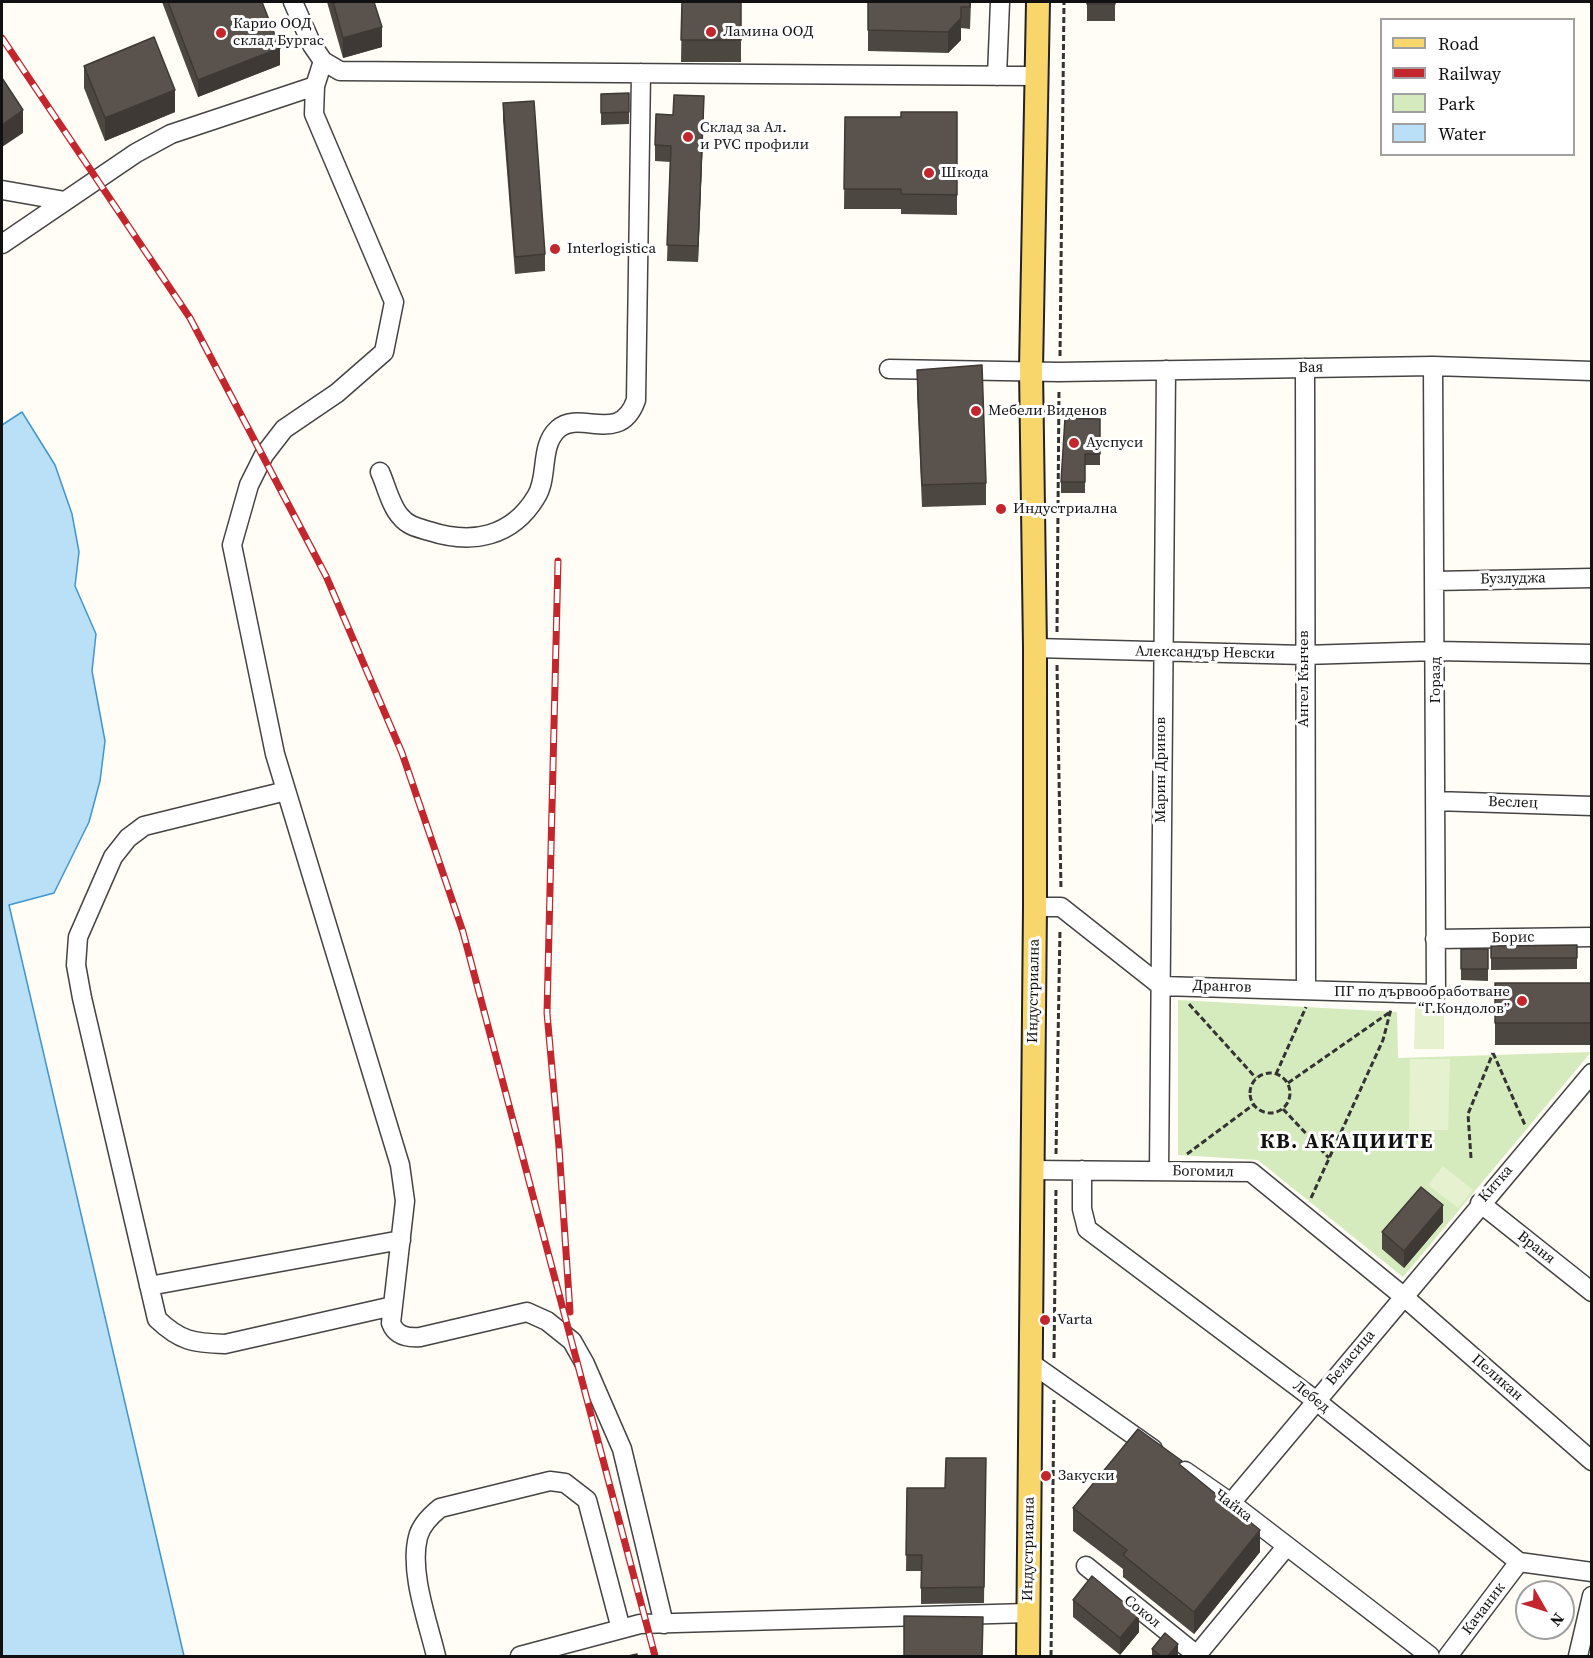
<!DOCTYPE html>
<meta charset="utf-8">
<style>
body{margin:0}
#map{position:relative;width:1593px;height:1658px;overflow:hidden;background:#fffdf5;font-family:"Source Serif 4",serif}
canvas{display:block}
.frame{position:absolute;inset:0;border:3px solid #111;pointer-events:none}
.legend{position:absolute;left:1380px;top:18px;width:195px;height:138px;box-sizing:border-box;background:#fff;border:2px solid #a0a0a0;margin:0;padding:8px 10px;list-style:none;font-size:18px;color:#111}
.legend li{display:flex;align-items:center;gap:12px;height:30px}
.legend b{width:30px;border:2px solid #a0a0a0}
.north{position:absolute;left:1515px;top:1580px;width:60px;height:60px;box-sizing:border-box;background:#fff;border:2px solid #a0a0a0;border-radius:50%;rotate:129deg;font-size:16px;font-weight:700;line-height:24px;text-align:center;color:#111}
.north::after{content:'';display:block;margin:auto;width:21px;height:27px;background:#c4262e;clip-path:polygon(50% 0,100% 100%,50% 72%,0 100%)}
</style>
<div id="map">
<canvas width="1593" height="1658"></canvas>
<div class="frame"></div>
<ul class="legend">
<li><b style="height:8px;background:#f9d66b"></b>Road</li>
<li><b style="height:8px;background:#c4262e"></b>Railway</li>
<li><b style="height:16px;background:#d5ebbd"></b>Park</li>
<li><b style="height:16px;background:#b9e0f7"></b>Water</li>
</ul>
<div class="north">N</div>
</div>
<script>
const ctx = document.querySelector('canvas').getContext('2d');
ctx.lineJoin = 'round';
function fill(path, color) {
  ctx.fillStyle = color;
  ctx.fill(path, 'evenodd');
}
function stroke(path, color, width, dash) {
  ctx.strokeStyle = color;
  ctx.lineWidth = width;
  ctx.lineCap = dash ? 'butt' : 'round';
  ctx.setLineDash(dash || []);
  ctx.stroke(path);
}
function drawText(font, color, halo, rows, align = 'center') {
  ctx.font = font + ' "Source Serif 4",serif';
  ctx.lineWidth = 6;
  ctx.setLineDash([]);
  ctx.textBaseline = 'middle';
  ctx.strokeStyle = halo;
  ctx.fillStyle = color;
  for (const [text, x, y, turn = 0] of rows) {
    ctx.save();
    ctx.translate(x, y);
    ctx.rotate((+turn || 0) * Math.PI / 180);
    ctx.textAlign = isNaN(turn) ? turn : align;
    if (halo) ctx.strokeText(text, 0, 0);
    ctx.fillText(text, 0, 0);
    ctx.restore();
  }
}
const green = new Path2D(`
 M1178,1000L1397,1012L1398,1058L1591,1052L1403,1277L1258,1160L1178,1155Z`);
const pitch = new Path2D(`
 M1415,1008H1444V1049H1414Z
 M1410,1059H1450L1448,1130H1409Z
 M1443,1166L1473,1190L1458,1208L1428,1185Z`);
const water = new Path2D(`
 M22,412L55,465L72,514L79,552L75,586L96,634L92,671L105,741L100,781L89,822L54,893L9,905L184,1656H2V425Z`);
const path = new Path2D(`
 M1060,356L1064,2
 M1057,632L1059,389
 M1057,665L1061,890
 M1189,1004L1256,1078
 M1493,1053L1525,1125
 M1250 1093a20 20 0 1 1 40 0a20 20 0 1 1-40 0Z
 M1276,1074L1306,1007
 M1288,1083L1390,1012
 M1283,1109L1329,1158
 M1056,1154L1060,929
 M1187,1154L1253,1105
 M1471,1158L1468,1114L1493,1053
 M1311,1198L1383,1040L1391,1009
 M1054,1358L1056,1187
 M1051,1656L1054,1400`);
const minor = new Path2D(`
 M293,2L312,45L323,61L340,71L1036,76
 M323,61L315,86L314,114L394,302L384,352L337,393L284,429L264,455L249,485L232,545L275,754L400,1165L405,1201L391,1323C396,1336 407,1338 420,1337L527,1312L547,1321L572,1341L585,1364L622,1449L664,1624
 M997,76L1000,2
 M2,190L65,201
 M2,244L136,153L171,134L315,86
 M1305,368L1306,990
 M889,369L1059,372L1433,366L1592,371
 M380,472C386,485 391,507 401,517C408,526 419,528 429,531C472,545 512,537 536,497C549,477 539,446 558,429C580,409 620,446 636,400L641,73
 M1434,581L1592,578
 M1035,648L1304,655L1436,651L1592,654
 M286,791L144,826L128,838L113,857L78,937L76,965L82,998L157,1319C180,1341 193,1343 225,1344L393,1306
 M1435,801L1592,806
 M1035,907H1061L1161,986L1436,994L1433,366
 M1435,939L1592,937
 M1031,1170L1251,1172L1403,1296L1592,1461
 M1082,1170V1209L1087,1229L1315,1400L1519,1562L1592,1572
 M1159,1171L1166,370
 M1480,1203L1592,1292
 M149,1286L401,1240
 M1031,1363L1153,1449
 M1185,1471L1231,1503L1430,1656
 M1231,1503L1592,1073
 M1086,1566L1198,1656
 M436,1656C428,1622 409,1572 418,1537C421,1525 430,1516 440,1508L550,1481L565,1483L587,1500L621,1629
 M520,1656L640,1624L1028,1613
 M1196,1656L1286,1547
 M1448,1656L1519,1562
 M1578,1656L1592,1596`);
const major = new Path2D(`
 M1028,1656L1035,907V648L1031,369L1038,2`);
const rail = new Path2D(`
 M2,38L190,318L326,576L402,753L463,932L655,1656
 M558,561L547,1013L559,1147L570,1312`);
const wall = new Path2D(`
 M162,2H262L280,65L198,97Z
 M327,2H374L382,47L343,58Z
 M682,2H971L970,29L961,28V40L948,53L868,51V3L741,2V62H681Z
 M1087,2H1115V21H1087Z
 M84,66L175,112L105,141L84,88Z
 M629,93V124L601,125V94Z
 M503,103L545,254V271L515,274L503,120Z
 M704,111L698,262L667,261L670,162L655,161V145L673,115Z
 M957,112V215L901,214V209H844L845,117H901Z
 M917,370L986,483V505L922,507L917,393Z
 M1100,419V465H1085V493H1061V482Z
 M1577,945V969L1491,970V946Z
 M1461,949H1488V981L1461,980Z
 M1495,983H1592V1045H1495Z
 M1443,1222L1404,1268L1382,1249V1232Z
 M986,1458L984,1603L921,1604V1571H906L907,1488H945Z
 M1182,1466L1260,1552L1194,1634L1123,1577V1569L1073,1531V1508Z
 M1073,1600L1139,1632L1120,1655L1073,1617Z
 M1152,1649L1178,1655L1177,1656H1152Z`);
const shadedWall = new Path2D(`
 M961,7V40L948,53V32Z
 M382,27V47L343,58V38Z
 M280,48V65L198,97V80Z
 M175,90V112L105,141V118Z
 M704,96V111L698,262V246Z
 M23,110V133L2,147V125Z
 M1443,1205V1222L1404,1268V1251Z
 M1260,1530V1552L1194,1634V1612Z
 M1139,1615V1632L1120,1655V1638Z
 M1178,1644V1655L1177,1656H1168Z`);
const building = new Path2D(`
 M168,2H262L280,48L198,80Z
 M333,2H374L382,27L343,38Z
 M682,2H741V40H681Z
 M868,2H970V7H961V18L948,32L868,30Z
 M1087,2H1115V4H1087Z
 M154,37L175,90L105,118L84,66Z
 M2,78L23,110L2,125Z
 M629,93V112L601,113V94Z
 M674,95L704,96L698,246L667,245L671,146L655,145L656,114L673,115Z
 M534,101L545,254L515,257L503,103Z
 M901,112H957V195L901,194V189H844L845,117H901Z
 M982,365L986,483L922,485L917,370Z
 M1065,418L1100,419V454H1085V482H1061Z
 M1577,945V958H1491V946Z
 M1461,949H1488V969H1461Z
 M1495,983H1592V1023H1495Z
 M1421,1187L1443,1205L1404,1251L1382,1232Z
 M1138,1429L1182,1461L1179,1464L1260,1530L1194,1612L1123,1555L1127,1550L1073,1508Z
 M946,1458H986L984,1587L921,1588L922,1555H906L907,1488H945Z
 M1092,1576L1139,1615L1120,1638L1073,1600Z
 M904,1616L983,1617L982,1656H904Z
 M1165,1633L1178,1644L1168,1656H1161L1152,1649Z
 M637,1654V1656H628Z`);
const markers = [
 [711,32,6,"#c4262e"],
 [221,33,6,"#c4262e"],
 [688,137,6,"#c4262e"],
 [929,173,6,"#c4262e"],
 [555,249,6,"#c4262e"],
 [976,411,6,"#c4262e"],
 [1074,443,6,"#c4262e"],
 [1001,509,6,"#c4262e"],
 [1522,1001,6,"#c4262e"],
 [1045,1320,6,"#c4262e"],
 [1046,1476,6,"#c4262e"]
];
const poiNames = [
 ["Карио ООД",233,24],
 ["склад Бургас",233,41],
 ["Ламина ООД",723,32],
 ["Склад за Ал.",700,128],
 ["и PVC профили",700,145],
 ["Шкода",941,173],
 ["Interlogistica",567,249],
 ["Мебели Виденов",988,411],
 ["Ауспуси",1086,443],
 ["Индустриална",1013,509],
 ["ПГ по дървообработване",1510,992,"right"],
 ["“Г.Кондолов”",1510,1009,"right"],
 ["Varta",1057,1320],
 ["Закуски",1058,1476]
];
const streetNames = [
 ["Вая",1311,368,-1],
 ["Бузлуджа",1513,579,-1],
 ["Александър Невски",1205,653,1],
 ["Ангел Кънчев",1304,679,-90],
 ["Горазд",1436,680,-90],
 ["Марин Дринов",1161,770,-90],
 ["Веслец",1513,803,2],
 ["Борис",1513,938,-1],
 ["Дрангов",1222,987,2],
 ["Индустриална",1034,991,-89],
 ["Богомил",1203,1172,1],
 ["Китка",1496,1184,-49],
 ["Враня",1536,1248,38],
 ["Беласица",1351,1358,-50],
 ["Пеликан",1497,1378,41],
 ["Лебед",1311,1397,38],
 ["Чайка",1233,1506,37],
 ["Индустриална",1029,1549,-89],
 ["Качаник",1484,1609,-53],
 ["Сокол",1142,1612,39]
];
const districtNames = [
 ["КВ. АКАЦИИТЕ",1347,1143]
];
fill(green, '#d5ebbd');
fill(pitch, '#e6f2cf');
fill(water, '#b9e0f7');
stroke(water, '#3f96cf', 1.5);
stroke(minor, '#444', 21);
stroke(major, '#222', 26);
stroke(path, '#333', 3, [6, 3]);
stroke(minor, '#fff', 18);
stroke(major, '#f9d66b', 22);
stroke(rail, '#c4262e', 7);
stroke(rail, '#fff', 4.5, [14]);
fill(wall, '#4d4742');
fill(shadedWall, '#3f3936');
fill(building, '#5a524d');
stroke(building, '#3f3936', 1.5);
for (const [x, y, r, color] of markers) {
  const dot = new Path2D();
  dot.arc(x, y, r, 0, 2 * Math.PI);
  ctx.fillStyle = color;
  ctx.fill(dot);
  stroke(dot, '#fff', 2);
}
drawText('15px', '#111', '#fff', poiNames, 'left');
drawText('15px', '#111', '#fff', streetNames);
ctx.letterSpacing = '1.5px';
drawText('bold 21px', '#111', '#fff', districtNames);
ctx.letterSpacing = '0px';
</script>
